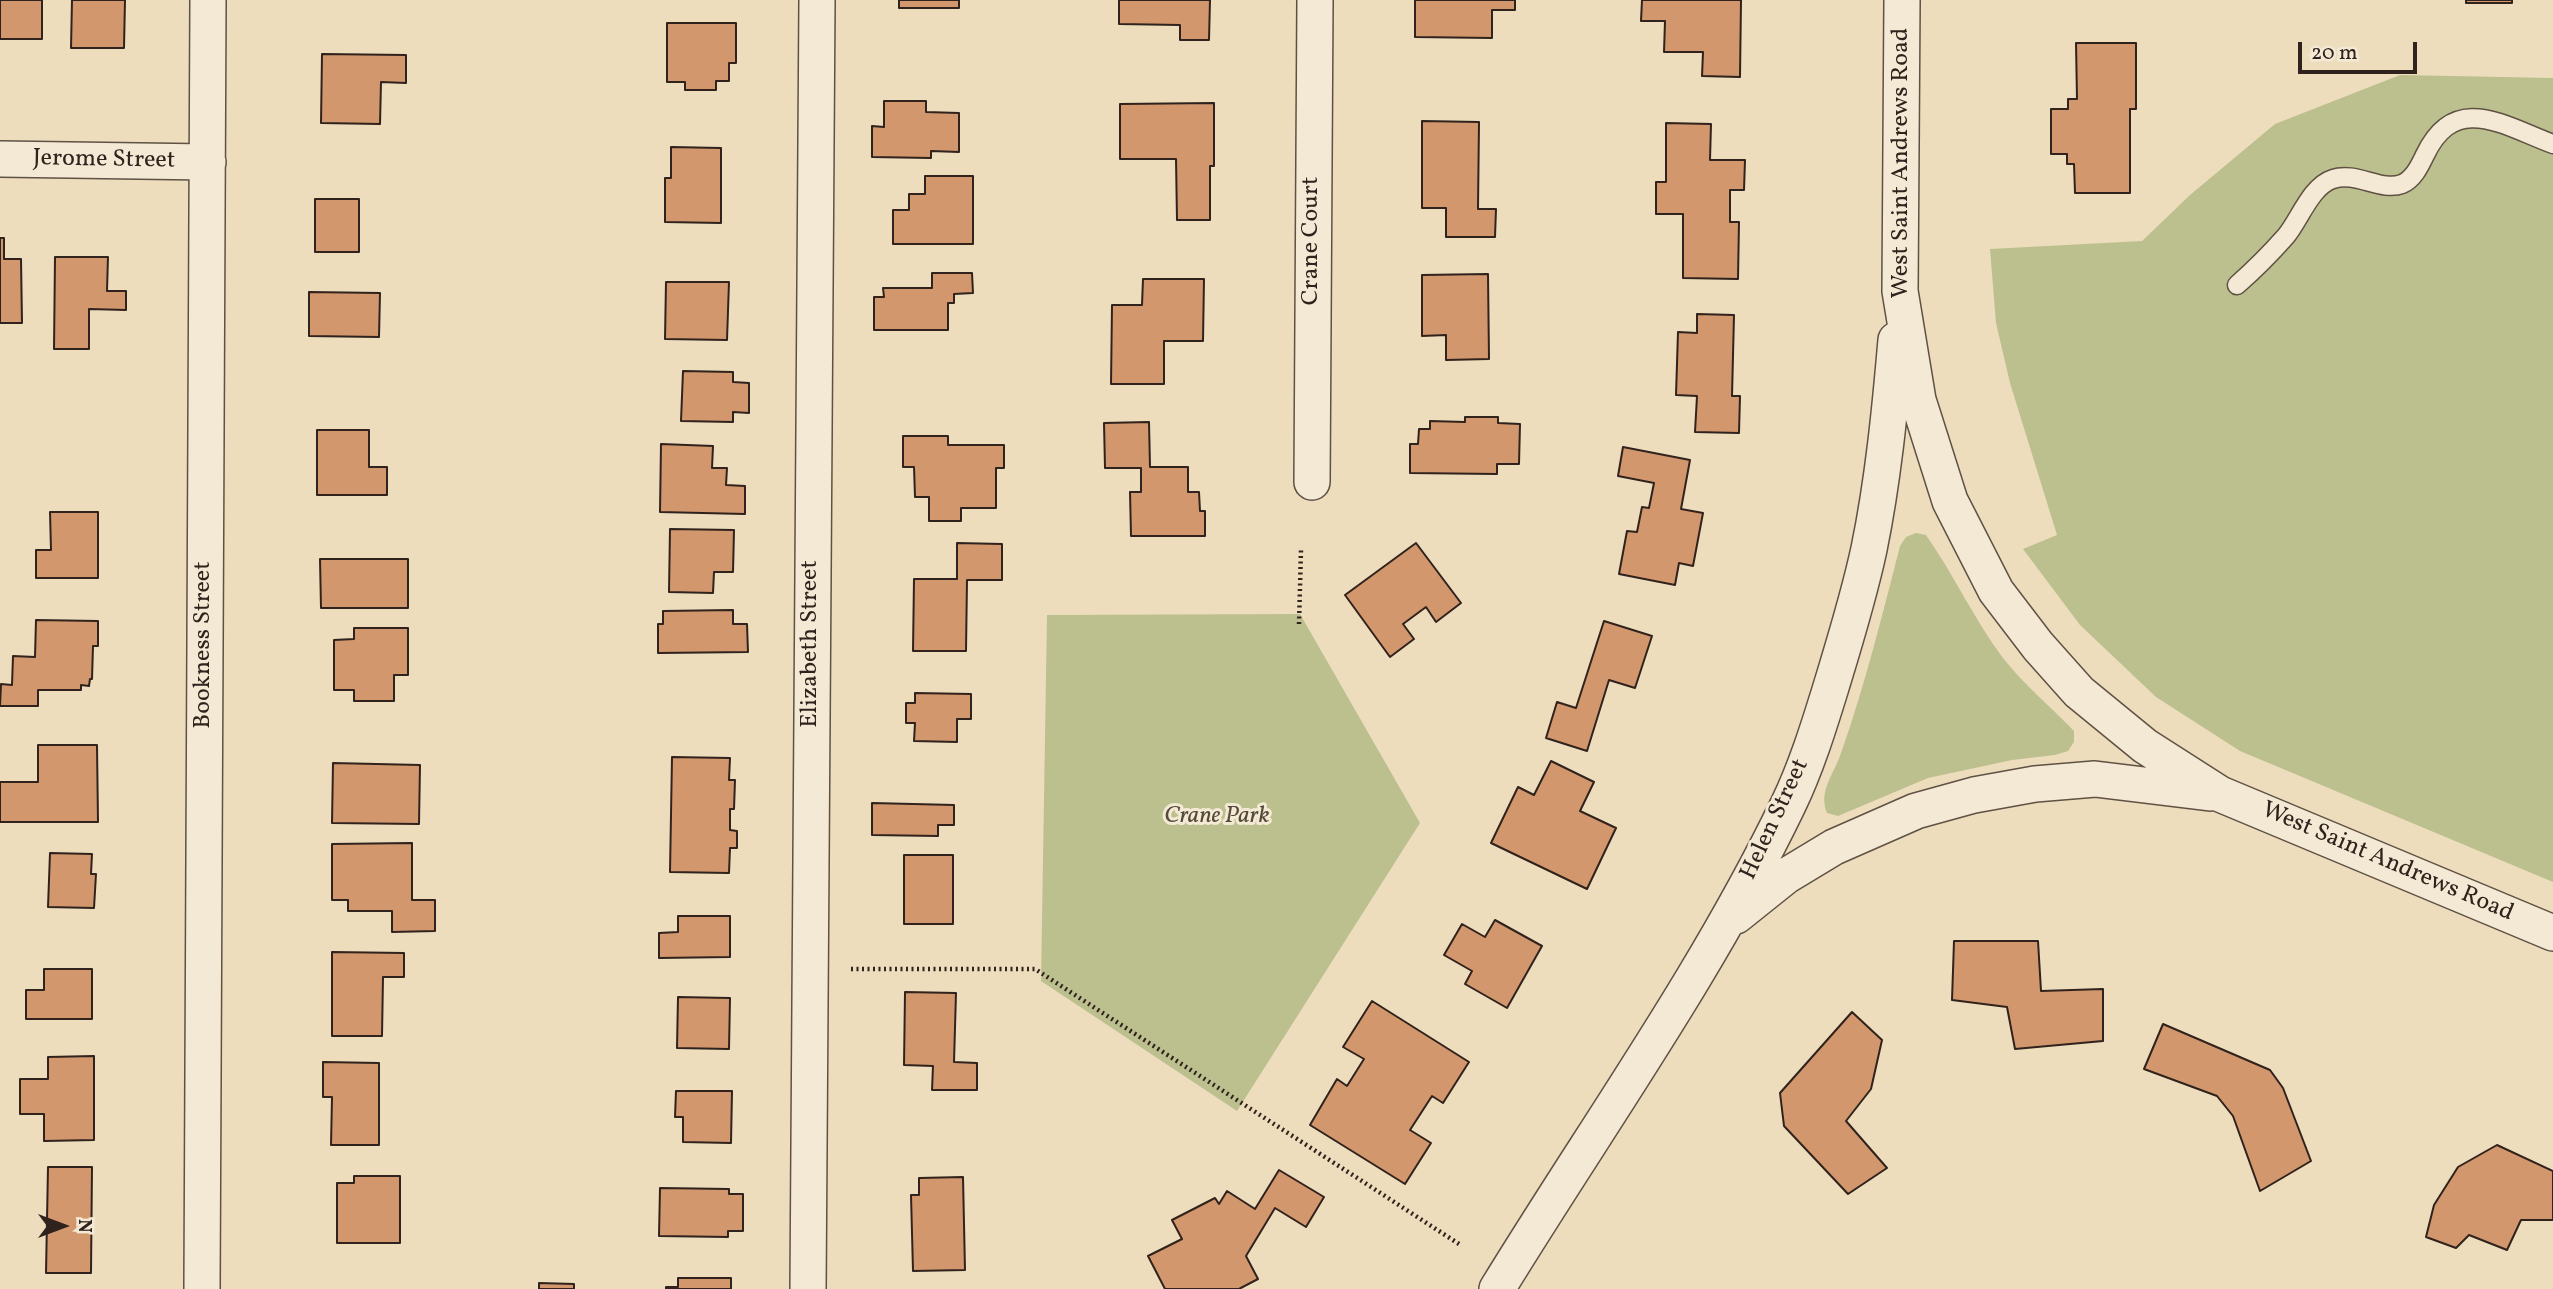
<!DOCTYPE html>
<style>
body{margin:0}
#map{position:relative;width:2553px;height:1289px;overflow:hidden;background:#edddbd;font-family:Vollkorn,serif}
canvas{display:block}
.north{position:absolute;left:28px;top:1191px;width:70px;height:70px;-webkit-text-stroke:5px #f3e9d4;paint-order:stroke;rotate:90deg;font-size:19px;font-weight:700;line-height:28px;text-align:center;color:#30221c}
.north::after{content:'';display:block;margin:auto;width:24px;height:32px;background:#30221c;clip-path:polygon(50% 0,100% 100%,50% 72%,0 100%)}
.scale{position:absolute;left:2298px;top:42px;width:119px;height:32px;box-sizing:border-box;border:4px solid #30221c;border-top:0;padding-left:9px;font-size:21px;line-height:24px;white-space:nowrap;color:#30221c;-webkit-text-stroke:5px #f3e9d4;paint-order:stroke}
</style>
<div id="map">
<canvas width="2553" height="1289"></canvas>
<div class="north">N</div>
<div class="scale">20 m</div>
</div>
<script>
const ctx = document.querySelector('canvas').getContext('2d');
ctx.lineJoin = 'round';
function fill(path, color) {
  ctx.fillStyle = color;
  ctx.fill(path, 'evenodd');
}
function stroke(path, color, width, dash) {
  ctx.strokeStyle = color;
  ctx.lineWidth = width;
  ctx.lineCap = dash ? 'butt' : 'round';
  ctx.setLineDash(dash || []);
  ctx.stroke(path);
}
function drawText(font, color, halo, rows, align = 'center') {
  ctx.font = font + ' Vollkorn,serif';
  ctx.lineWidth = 6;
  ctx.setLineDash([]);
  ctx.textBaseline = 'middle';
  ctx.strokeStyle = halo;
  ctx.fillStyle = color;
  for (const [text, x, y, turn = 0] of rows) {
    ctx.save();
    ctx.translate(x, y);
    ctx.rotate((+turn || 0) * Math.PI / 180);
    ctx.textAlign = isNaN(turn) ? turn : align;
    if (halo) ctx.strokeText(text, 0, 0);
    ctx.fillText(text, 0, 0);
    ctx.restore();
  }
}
const green = new Path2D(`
 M2400,75L2553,78V882L2240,751L2156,697L2080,625L2023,549L2057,535L2010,383L1996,323L1990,249L2142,241L2190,195L2275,124Z
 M1916,533L1926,535C1954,575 1974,619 2003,658C2024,685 2050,706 2074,731V742L2068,751L2055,755L2012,760L1928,778L1838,816L1827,813C1818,791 1834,774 1841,753C1865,685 1882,616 1900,546L1906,537Z
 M1300,614L1420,823L1237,1111L1041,981L1047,615Z`);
const building = new Path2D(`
 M0,0H42V39H0Z
 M72,0H125L124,48H71Z
 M899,0H959V8H899Z
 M1119,0H1210L1209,40H1180V25L1119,24Z
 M1415,0H1515V10H1492V38L1415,37Z
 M1642,0H1741L1740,77L1702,76L1703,52H1664L1665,21H1641Z
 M2466,0H2512V3H2466Z
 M667,23H736V63H729V81H716V90H685V82H667Z
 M2076,43H2136V109H2130V193H2075L2074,164H2067V154H2051V109H2068V99H2077Z
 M322,54L406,55V83L381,82L380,124L321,123Z
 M884,101H926V112L959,113V152L931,151V158L872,157V126L884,127Z
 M1214,103V166H1210V220H1177L1176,159H1120V104Z
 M1422,121L1479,122L1478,209H1496L1495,237H1446V208H1422Z
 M1666,123L1711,124L1710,160H1745L1744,190H1730V222H1739L1738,279L1683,278V214H1656V182H1666Z
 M671,147L721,148V223L665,222V178H671Z
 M925,176H973V244H893V210H909V194H925Z
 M315,199H359V252H315Z
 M0,238H4V259H21L22,323H0Z
 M55,257H108L107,291H126V310L89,309V349H54Z
 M932,273H972L973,293L954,294V303H948V330H874V297H884L883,288H932Z
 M1488,274L1489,359L1446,360V335L1422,336V275Z
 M1143,279H1204L1203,341H1164V384H1111L1112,305H1142Z
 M666,282H729L727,340L665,339Z
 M309,292L380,293L379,337L309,336Z
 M1697,314L1734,315L1732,396H1740L1739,433L1695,432L1697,396L1676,395L1678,332L1697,333Z
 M683,371L733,372V382L749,383V413L733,412V422L681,421Z
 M1465,417H1498V423L1520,424L1519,464H1497V474L1410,473V444H1418L1419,429H1430V421L1465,422Z
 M1149,422L1150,467H1188V492H1199L1200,511H1205V536H1131L1130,492H1141V468H1105L1104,423Z
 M317,430H369V467H387V495H317Z
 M903,436H948V445H1004V468H996V508H961V521H929V497H915L914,467H903Z
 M661,444L713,446L712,468H727L726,485L745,486V514L660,512Z
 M1623,447L1690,460L1681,509L1703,513L1693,566L1679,563L1675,585L1619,574L1627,531L1637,532L1642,507L1649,508L1654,483L1618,476Z
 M50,512H98V578H36V550H51Z
 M670,529L734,530L733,572H714L713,593L669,592Z
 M957,543L1002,544V580H967L966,651H913L914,579H957Z
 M1416,543L1461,603L1436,622L1426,607L1403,624L1414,639L1390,657L1345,595Z
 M320,559H408V608H321Z
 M733,610V624H747L748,652L658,653V624H663V611Z
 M36,620L98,621V646H93L92,679H90L89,686L81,685V690H38V706H0L1,684L12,685L13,656L35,657Z
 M1604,621L1652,636L1635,688L1609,680L1587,751L1546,738L1557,702L1576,708Z
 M354,628H408V675H394V701H354V690H334V640L354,639Z
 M915,693L971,694V719H957V742L914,741L915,723H906V703H915Z
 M38,745H97L98,822H0V782H38Z
 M672,757L730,758L729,780H735L734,809H730V830L737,831V848H730L729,873L670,872Z
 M1551,761L1594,782L1580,811L1616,828L1587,889L1491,843L1518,787L1534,795Z
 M333,763L420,765L419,824L332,823Z
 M872,803L954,805V825H938V836L872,835Z
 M412,843V900H435V931L392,932V911H348V900H332V844Z
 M50,853L92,854L91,874H96L94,908L48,907Z
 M904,855H953V924H904Z
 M678,916H730V957L659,958V933L678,932Z
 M1495,920L1542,946L1507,1008L1465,984L1472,971L1444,955L1462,924L1485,937Z
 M1954,941H2038L2041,991L2103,989V1041L2015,1049L2007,1007L1952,1000Z
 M332,952L404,953V977H383L382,1036H332Z
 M44,969H92V1019H26V990H44Z
 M905,992L956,993L954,1062L977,1063V1090H932L933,1066L904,1065Z
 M678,997L730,998L729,1049L677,1048Z
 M1372,1001L1469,1062L1443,1103L1432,1096L1410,1130L1431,1143L1405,1184L1310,1125L1337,1079L1347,1086L1364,1059L1343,1047Z
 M1852,1012L1882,1040L1871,1089L1846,1121L1887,1168L1848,1194L1784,1126L1780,1093Z
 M2163,1024L2270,1070L2283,1088L2311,1161L2260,1191L2233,1116L2217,1096L2144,1069Z
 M94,1056V1140L44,1141V1114H20V1079H48V1057Z
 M323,1062L379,1063V1145H331L332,1097H323Z
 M676,1091H732L731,1143L683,1142V1117H675Z
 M2497,1145L2553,1171V1220H2521L2507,1250L2469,1235L2456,1248L2426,1237L2434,1205L2458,1167Z
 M48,1167H92L91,1273H46Z
 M1279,1170L1324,1197L1306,1227L1275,1208L1246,1256L1258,1279L1239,1289H1165L1148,1256L1182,1239L1172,1220L1215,1198L1219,1204L1227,1191L1255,1209Z
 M354,1176H400V1243H337V1183H354Z
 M963,1177L965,1270L913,1271L911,1195H919V1178Z
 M660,1188L729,1189V1194H743V1231H728V1237L659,1236Z
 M678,1278H731V1289H666V1287H678Z
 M539,1283L574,1284V1289H539Z`);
const path = new Path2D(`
 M1299,624L1301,550
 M851,969H1035L1459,1244`);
const lane = new Path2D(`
 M2237,285C2254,270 2271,253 2286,236C2300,219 2311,186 2333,179C2356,171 2381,192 2402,184C2414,179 2420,165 2425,155C2455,91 2504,126 2553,144`);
const street = new Path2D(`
 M1902,0L1900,291L1918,400L1950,501L1996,591L2038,646L2079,692L2145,746L2220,794L2553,933
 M0,159L208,162
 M1312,482L1315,0
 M1736,916L1786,876L1834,847L1916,811L1974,795L2035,784L2095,779L2210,793
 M202,1289L208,0
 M808,1289L817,0
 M1497,1289C1595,1129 1706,975 1788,805C1806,768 1819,726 1831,687C1845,641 1859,596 1869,549C1883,481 1890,410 1896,340`);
const streetNames = [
 ["Jerome Street",104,161,1],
 ["West Saint Andrews Road",1903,163,-90],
 ["Crane Court",1313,241,-90],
 ["Elizabeth Street",812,644,-90],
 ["Bookness Street",205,645,-90],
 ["Helen Street",1776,820,-65],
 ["West Saint Andrews Road",2387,863,23]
];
const parkNames = [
 ["Crane Park",1217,818]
];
fill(green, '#bcc08e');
fill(building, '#d3976d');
stroke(building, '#30221c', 2);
stroke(lane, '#5f5144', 21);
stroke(street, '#5f5144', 38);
stroke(path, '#30221c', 4.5, [2, 3.5]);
stroke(lane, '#f3e9d4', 18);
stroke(street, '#f3e9d4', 35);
drawText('24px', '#30221c', '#f3e9d4', streetNames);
drawText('italic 24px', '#534a38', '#f3e9d4', parkNames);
</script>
